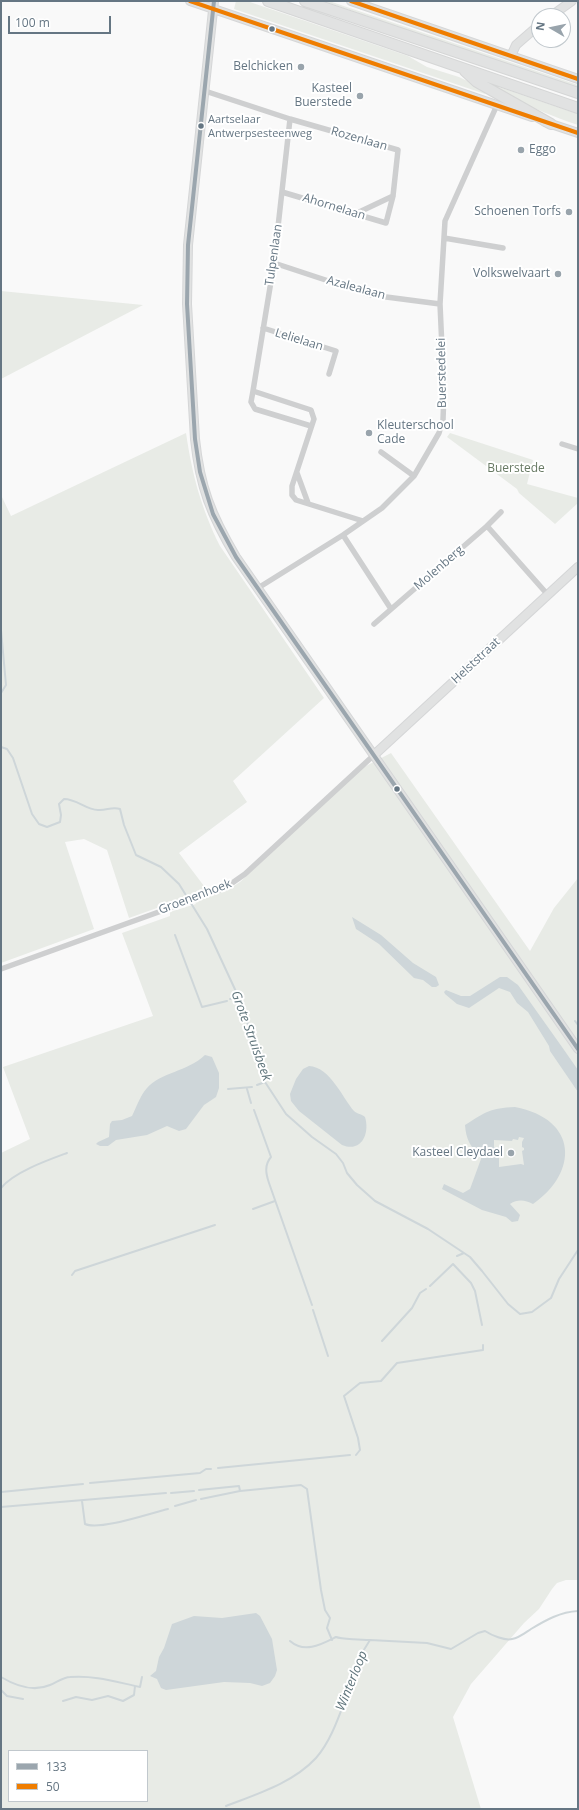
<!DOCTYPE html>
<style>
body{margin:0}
#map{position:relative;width:579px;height:1810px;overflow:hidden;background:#f9f9f9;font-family:"Open Sans",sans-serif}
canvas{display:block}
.frame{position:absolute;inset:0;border:2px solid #657683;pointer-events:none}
.legend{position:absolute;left:8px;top:1750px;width:140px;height:52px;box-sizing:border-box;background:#fff;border:1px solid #c1c8cd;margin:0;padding:5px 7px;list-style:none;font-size:12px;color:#657683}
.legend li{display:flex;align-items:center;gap:8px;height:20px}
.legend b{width:20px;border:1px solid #c1c8cd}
.north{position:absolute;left:531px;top:8px;width:40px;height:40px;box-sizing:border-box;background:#fff;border:1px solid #c1c8cd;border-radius:50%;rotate:279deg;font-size:11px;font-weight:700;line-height:16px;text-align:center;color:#657683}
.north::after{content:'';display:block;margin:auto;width:14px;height:18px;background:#99a4ac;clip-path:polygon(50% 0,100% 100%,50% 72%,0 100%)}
.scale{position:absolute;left:8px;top:16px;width:103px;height:18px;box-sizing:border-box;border:2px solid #657683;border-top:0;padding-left:5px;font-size:12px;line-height:14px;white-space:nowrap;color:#657683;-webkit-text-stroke:3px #fff;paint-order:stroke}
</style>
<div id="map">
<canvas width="579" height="1810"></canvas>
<div class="frame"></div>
<ul class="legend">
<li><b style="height:5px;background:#9ba6ae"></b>133</li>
<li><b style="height:5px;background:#ef7d00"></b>50</li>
</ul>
<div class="north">N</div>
<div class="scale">100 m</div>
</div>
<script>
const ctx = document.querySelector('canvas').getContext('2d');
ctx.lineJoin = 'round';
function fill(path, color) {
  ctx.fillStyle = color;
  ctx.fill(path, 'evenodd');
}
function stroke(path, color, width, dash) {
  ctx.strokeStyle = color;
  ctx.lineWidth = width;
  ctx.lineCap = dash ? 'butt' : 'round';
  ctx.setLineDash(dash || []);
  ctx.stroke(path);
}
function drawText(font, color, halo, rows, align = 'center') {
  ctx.font = font + ' "Open Sans",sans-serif';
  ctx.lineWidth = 4;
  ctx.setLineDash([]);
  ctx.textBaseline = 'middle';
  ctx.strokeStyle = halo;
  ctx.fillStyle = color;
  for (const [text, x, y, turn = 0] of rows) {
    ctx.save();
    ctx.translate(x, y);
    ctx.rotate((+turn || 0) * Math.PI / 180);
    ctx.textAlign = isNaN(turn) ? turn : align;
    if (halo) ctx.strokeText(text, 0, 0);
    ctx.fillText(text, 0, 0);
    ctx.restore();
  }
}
const green = new Path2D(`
 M236,1H247L408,56L427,67L459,77L486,90L485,94L234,9Z
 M323,1H329L578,85V88Z
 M493,85L578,114V125C548,115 520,103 493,87Z
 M1,291L143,305L1,379Z
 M186,433C192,474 201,508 220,546L324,698L233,781L247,802L179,853L207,890L129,918L107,850L84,839L65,842L94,929L1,963V495L11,516Z
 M450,433L533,460L527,484L578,498V503L555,524L519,493L517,489L447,437Z
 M391,753L530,951L554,908L578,878V1580H566L557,1583L552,1589L539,1609L524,1623L471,1684L453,1717L481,1809H1V1153L30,1139L3,1067L153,1016L122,933L170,916V912L196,904L195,902L226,891L240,882L362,768ZM9,1751H147V1801H9Z`);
const water = new Path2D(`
 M352,917L381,935L413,963L436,977L439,985L436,987H432L423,980L414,978L379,944L356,929Z
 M500,977H507L518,985L562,1047L578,1070V1092L550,1051L549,1046L528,1012L517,1003L510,992L499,988L469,1008L457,1004L445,994L444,992L446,990L461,996H470Z
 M205,1055L212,1057L219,1073V1088L216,1097L204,1105L186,1129L179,1131L167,1126L147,1135L116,1140L108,1146H100L96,1144L98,1142L109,1137L110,1124L112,1121L122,1120L132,1116C137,1106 140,1096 147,1088C161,1072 187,1072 205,1055Z
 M309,1066C330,1067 342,1097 354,1111C357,1114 362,1114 365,1117C370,1133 362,1153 342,1145L299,1111L291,1101L290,1094L296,1079L303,1069Z
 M515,1107C578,1119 579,1172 533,1204C525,1200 518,1199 510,1204L520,1215L518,1221L512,1222L506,1217L482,1210L442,1189L444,1184L463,1193L470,1189L481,1159V1156C470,1147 466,1139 465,1125C486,1112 490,1108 515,1107ZM519,1137L524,1138L522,1142V1147L524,1148V1150L522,1151L524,1165L521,1164L499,1167V1147H494V1140L512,1141L513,1139L518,1140Z
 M256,1613L260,1616L272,1639L277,1670L275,1676L270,1683L262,1686L250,1683L224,1682L166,1690L161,1688L157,1679L150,1676L156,1671L159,1657L164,1648L172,1624L194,1616L222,1618Z`);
const stream = new Path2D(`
 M1,630L6,685L1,693
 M1,747L7,749L13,758L32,814L39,824L47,827L60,822L61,815L59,804L64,799C77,799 86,810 98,810C106,811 112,806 120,809L124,825L136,855L161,867L179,884L207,929L239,998L252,1036L260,1069L265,1082L286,1114L312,1137L336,1154L343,1163L347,1173L357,1185L375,1201L428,1229L470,1257L482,1271L508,1304L520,1314L532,1312L551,1298L559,1279L578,1250
 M175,935L202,1007L227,1001
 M230,999L239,998
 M575,1021L578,1025
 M257,1085L265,1082
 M228,1089L252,1087
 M247,1089L251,1103
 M254,1110L271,1157C264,1165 266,1174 269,1183L312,1305
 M1,1188C14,1172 48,1160 67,1153
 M253,1209L275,1201
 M457,1256L464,1253
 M72,1275L75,1271L215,1225
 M430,1286L453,1264L471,1283L475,1291L482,1325
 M313,1310L328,1356
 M382,1341L412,1308L420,1293L426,1289
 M356,1455L360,1450L358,1438L344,1396L360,1383L381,1381L397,1363L483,1350V1345
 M218,1468L350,1455
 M90,1483L200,1473L206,1469H211
 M199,1490L239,1486L240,1491L301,1485L307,1489L321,1590L325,1610L330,1618L327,1628L332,1640
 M1,1492L83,1484
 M171,1493L194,1491
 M201,1499L240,1491
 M82,1501L85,1524C99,1531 151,1513 168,1509
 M175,1506L196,1500
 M1,1507L166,1493
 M290,1641C305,1654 322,1644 336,1637C341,1639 364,1640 370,1640
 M1,1677C16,1686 34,1692 50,1685C57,1682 64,1677 70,1677C95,1675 116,1682 140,1687L142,1677
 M1,1690L7,1696L23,1699
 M63,1701L76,1697L92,1700L108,1696L123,1701L134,1695L135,1686
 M226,1806C257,1794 293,1783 316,1758C331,1741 339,1716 347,1695C354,1676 358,1657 370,1640L427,1643L451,1649L478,1633L485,1631C491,1635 505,1641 512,1639C519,1638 525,1633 531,1629C546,1620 560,1612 578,1611`);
const street = new Path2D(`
 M205,91L290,119L398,150L393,196L386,223L282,192
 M355,214L393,196
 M444,238L503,248
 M274,263L371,295L440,304
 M263,328L336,351L329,374
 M253,391L274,263L290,119
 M311,426L255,409L251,402L253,391L311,410L314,419L292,486V495L296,500L363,521
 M562,444L578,449
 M381,452L414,476
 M297,473L308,503
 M501,512L487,526L548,595
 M343,535L391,609
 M258,588L343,535L382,508L414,476L439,433L443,420L444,392L440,304L445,221L497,105
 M374,624L487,526
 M1,969L225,888L245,874L374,755`);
const secondary = new Path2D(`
 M190,1L532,117
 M214,1L188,245L187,304L195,439C200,487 211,515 236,557L578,1049
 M351,1L578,79
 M551,16L572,1
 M511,56L516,45L539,25
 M545,122L578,133
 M374,755L578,567`);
const highway = new Path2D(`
 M268,1L578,108
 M305,1L578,93
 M465,71L477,82L551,124`);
const bus1 = new Path2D(`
 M214,1L188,245L187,304L195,439L200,472L213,514L236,557L578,1049`);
const bus2 = new Path2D(`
 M190,1L578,133
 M351,1L578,79`);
const markers = [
 [272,29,3.5,"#657683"],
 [301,67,4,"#99a4ac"],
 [360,96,4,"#99a4ac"],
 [201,126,3.5,"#657683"],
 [521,150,4,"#99a4ac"],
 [569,212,4,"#99a4ac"],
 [558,274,4,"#99a4ac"],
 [369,433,4,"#99a4ac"],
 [397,789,3.5,"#657683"],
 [511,1153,4,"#99a4ac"]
];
const busNames = [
 ["Aartselaar",208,120],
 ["Antwerpsesteenweg",208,134]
];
const poiNames = [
 ["Belchicken",293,67],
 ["Kasteel",352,89],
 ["Buerstede",352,103],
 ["Eggo",529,150,"left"],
 ["Schoenen Torfs",561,212],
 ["Volkswelvaart",550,274],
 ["Kleuterschool",377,426,"left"],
 ["Cade",377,440,"left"],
 ["Kasteel Cleydael",503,1153]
];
const streetNames = [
 ["Rozenlaan",359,139,16],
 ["Ahornelaan",334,207,17],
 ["Tulpenlaan",274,255,-82],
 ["Azalealaan",356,288,15],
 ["Lelielaan",299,340,17],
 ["Buerstedelei",442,373,-91],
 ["Molenberg",439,568,-41],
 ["Helststraat",476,661,-43],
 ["Groenenhoek",195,897,-21]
];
const parkNames = [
 ["Buerstede",516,469]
];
const waterNames = [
 ["Grote Struisbeek",251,1036,70],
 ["Winterloop",352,1681,-68]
];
fill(green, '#e8ebe6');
fill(water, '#ced6d9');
stroke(stream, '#ced6d9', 2);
stroke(secondary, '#d5d6d7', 10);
stroke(highway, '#d5d6d6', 12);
stroke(street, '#cecfd0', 5.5);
stroke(secondary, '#e1e2e2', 8);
stroke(highway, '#e1e2e2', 10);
stroke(bus1, '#9ba6ae', 4);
stroke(bus2, '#ef7d00', 4);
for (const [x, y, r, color] of markers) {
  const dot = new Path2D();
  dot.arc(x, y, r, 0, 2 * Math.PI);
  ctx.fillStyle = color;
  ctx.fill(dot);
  stroke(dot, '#fff', 1.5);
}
drawText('11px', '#657683', '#fff', busNames, 'left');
drawText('12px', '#657683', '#fff', poiNames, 'right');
drawText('12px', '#657683', '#fff', streetNames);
drawText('12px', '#687a64', '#fff', parkNames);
drawText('italic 13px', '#60757c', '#fff', waterNames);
</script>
